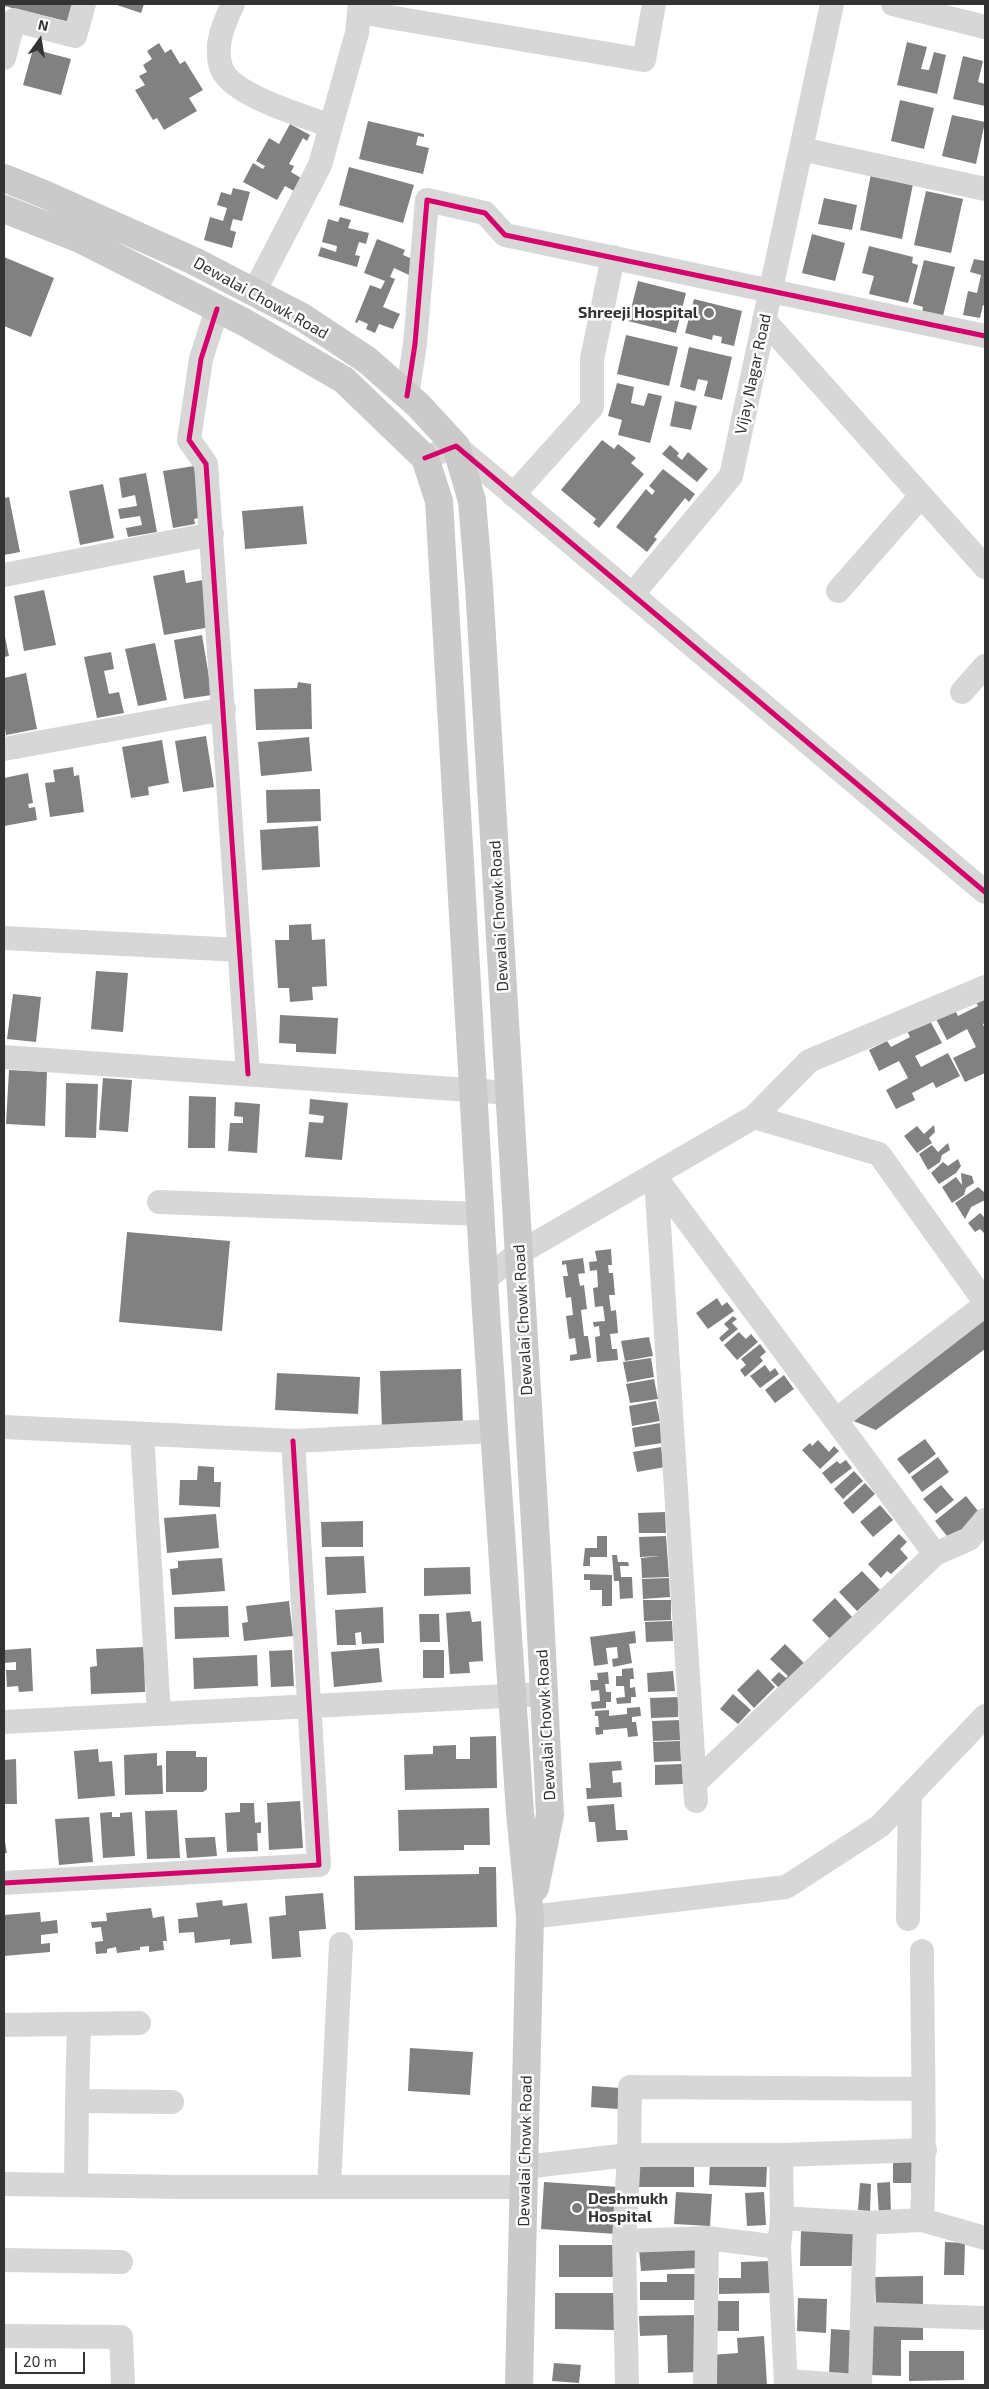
<!DOCTYPE html>
<style>
body{margin:0}
#map{position:relative;width:989px;height:2389px;overflow:hidden;background:#fff;font-family:"Exo 2",sans-serif}
canvas{display:block}
.frame{position:absolute;inset:0;border:5px solid #333;pointer-events:none}
.north{position:absolute;left:15px;top:15px;width:50px;height:50px;-webkit-text-stroke:4px #fff;paint-order:stroke;rotate:13deg;font-size:14px;font-weight:700;line-height:20px;text-align:center;color:#333}
.north::after{content:'';display:block;margin:auto;width:18px;height:22px;background:#333;clip-path:polygon(50% 0,100% 100%,50% 72%,0 100%)}
.scale{position:absolute;left:15px;top:2352px;width:70px;height:22px;box-sizing:border-box;border:2px solid #333;border-top:0;padding-left:6px;font-size:15px;line-height:18px;white-space:nowrap;color:#333;-webkit-text-stroke:4px #fff;paint-order:stroke}
</style>
<div id="map">
<canvas width="989" height="2389"></canvas>
<div class="frame"></div>
<div class="north">N</div>
<div class="scale">20 m</div>
</div>
<script>
const ctx = document.querySelector('canvas').getContext('2d');
ctx.lineJoin = 'round';
function fill(path, color) {
  ctx.fillStyle = color;
  ctx.fill(path, 'evenodd');
}
function stroke(path, color, width, dash) {
  ctx.strokeStyle = color;
  ctx.lineWidth = width;
  ctx.lineCap = dash ? 'butt' : 'round';
  ctx.setLineDash(dash || []);
  ctx.stroke(path);
}
function drawText(font, color, halo, rows, align = 'center') {
  ctx.font = font + ' "Exo 2",sans-serif';
  ctx.lineWidth = 5;
  ctx.setLineDash([]);
  ctx.textBaseline = 'middle';
  ctx.strokeStyle = halo;
  ctx.fillStyle = color;
  for (const [text, x, y, turn = 0] of rows) {
    ctx.save();
    ctx.translate(x, y);
    ctx.rotate((+turn || 0) * Math.PI / 180);
    ctx.textAlign = isNaN(turn) ? turn : align;
    if (halo) ctx.strokeText(text, 0, 0);
    ctx.fillText(text, 0, 0);
    ctx.restore();
  }
}
const building = new Path2D(`
 M4,4H79L74,23L4,6Z
 M114,4H144L141,13Z
 M907,42L927,47L921,69L929,70L934,52L946,55L937,94L897,85Z
 M159,43L165,53L171,49L180,64L185,61L203,90L189,98L197,111L164,130L157,118L153,120L135,90L145,85L139,76L147,72L143,65L152,59L147,51Z
 M33,49L71,59L61,95L23,85Z
 M963,56L983,61L978,82L985,84V106L953,99Z
 M900,100L934,108L924,149L891,141Z
 M952,115L985,122L976,164L942,156Z
 M368,121L424,134V137L418,136L416,145L429,148L423,174L359,159Z
 M290,124L310,135L307,141L303,138L289,164L294,166L291,172L301,178L294,191L285,186L277,200L243,182L253,163L263,169L265,166L256,161L269,138L279,144Z
 M349,167L414,185L403,223L339,205Z
 M871,174L913,184L902,239L860,230Z
 M233,188L250,192L242,221L233,219L230,230L236,232L232,248L204,240L210,217L223,221L227,208L217,205L221,192L231,195Z
 M926,191L963,199L951,253L914,245Z
 M824,198L857,205L852,230L818,224Z
 M340,217L351,220L348,228L369,233L366,244L359,242L355,255L360,256L357,267L318,256L321,247L336,252L337,246L322,242L328,219L338,222Z
 M812,234L845,243L835,281L802,273Z
 M377,239L405,250L403,255L415,260L409,275L394,268L390,277L395,279L383,307L400,314L393,329L379,324L375,333L366,329L368,324L359,320L357,323L355,322L370,285L381,289L385,281L364,273Z
 M869,246L913,257L912,263L918,265L908,303L869,294L874,276L862,273Z
 M4,257L54,278L31,337L4,326Z
 M974,259L985,261V306L983,305L980,318L963,315L968,291L977,293L981,275L970,272Z
 M924,260L955,267L942,320L922,315L923,307L913,304Z
 M638,281L686,293L676,333L628,321Z
 M694,299L742,311L734,346L721,343L722,337L713,335L712,340L685,333Z
 M626,335L678,347L669,386L617,374Z
 M689,347L732,357L722,400L704,396L708,381L698,379L695,391L680,387Z
 M617,383L634,387L631,403L644,406L648,393L662,396L650,443L618,435L622,420L608,416Z
 M675,401L697,406L691,430L670,426Z
 M602,440L614,449L618,444L636,458L631,463L644,474L599,528L593,523L596,519L561,490Z
 M670,445L679,453L677,456L682,460L688,452L708,469L697,482L662,454Z
 M194,466L203,517L194,519L195,524L173,528L163,471Z
 M663,469L695,494L689,502L685,498L654,537L657,539L647,552L616,527L646,489L652,495L655,491L649,486Z
 M146,473L157,532L128,537L126,528L142,525L140,516L120,519L118,509L137,506L135,495L122,498L119,478Z
 M103,484L114,538L80,545L69,491Z
 M9,497L20,552L4,555V498Z
 M303,506L307,544L245,549L242,511Z
 M184,570L186,583L203,580L211,627L164,635L153,576Z
 M44,590L56,645L24,651L14,596Z
 M4,632L9,656L4,657Z
 M202,635L212,695L184,699L174,640Z
 M155,643L167,700L138,706L125,649Z
 M111,652L114,669L104,671L109,694L119,692L124,713L97,718L84,657Z
 M26,673L37,729L6,735L4,722V678Z
 M298,682L311,684L312,729L256,730L254,689L297,688Z
 M206,736L214,787L183,792L175,741Z
 M309,737L312,771L261,776L258,742Z
 M162,740L169,783L148,787L149,795L131,798L122,747Z
 M73,767L74,776L79,775L84,812L50,817L45,783L55,782L53,770Z
 M28,773L33,803L28,804L29,808L35,807L37,820L4,826V778Z
 M320,789L321,821L267,823L266,790Z
 M318,826L320,867L262,870L260,830Z
 M311,924L312,940L325,939L327,986L312,987L313,1000L290,1002L289,988H278L275,940H289V925Z
 M96,971L128,973L123,1032L91,1029Z
 M985,991V1023L983,1024L985,1029V1073L965,1082L953,1058L976,1047L967,1029L947,1040L936,1019L955,1010L958,1016L978,1006L973,997Z
 M13,994L41,997L36,1042L7,1039Z
 M280,1015L338,1018L336,1054L296,1052V1044L279,1043Z
 M928,1017L942,1043L915,1056L921,1067L948,1053L960,1076L936,1088L933,1082L912,1093L915,1100L896,1109L886,1090L908,1078L899,1061L879,1071L869,1050L887,1041L891,1047L910,1037L906,1029Z
 M9,1070L47,1072L45,1126L6,1124Z
 M103,1078L132,1080L128,1132L99,1130Z
 M66,1083L98,1084L96,1138L65,1137Z
 M189,1096L216,1097L215,1148H188Z
 M310,1099L348,1103L342,1160L305,1157L309,1122L323,1123L324,1116L309,1114Z
 M235,1102L260,1104L257,1153L228,1151L230,1123H243V1117L234,1116Z
 M934,1125L935,1132L929,1138L932,1143L917,1153L904,1136L917,1126L924,1134Z
 M948,1143L950,1150L942,1155L940,1162L928,1170L919,1154L932,1145L938,1152Z
 M958,1159L961,1166L956,1173L939,1184L931,1173L943,1162L948,1166Z
 M961,1173L972,1176L974,1183L966,1188L964,1195L952,1203L942,1187L956,1177L962,1185Z
 M978,1187L984,1192L985,1200L971,1207L965,1219L955,1203Z
 M980,1213L985,1218L984,1233L980,1229L975,1232L968,1223Z
 M127,1232L230,1241L222,1331L119,1322Z
 M611,1249L612,1265H608L609,1273H613L615,1295H609L611,1311L616,1310L618,1333L610,1334L612,1349H617L618,1360L597,1362L595,1337L600,1336L599,1326L594,1327L593,1322L605,1321L603,1306L595,1307L593,1288L598,1287L597,1270L590,1271L589,1262L597,1261L595,1251Z
 M583,1258L585,1273L578,1274L580,1286L584,1285L587,1309L581,1310L584,1336H588L591,1358L570,1361V1355L577,1354L575,1338L569,1339L566,1316L573,1315L571,1297L566,1298L563,1276H568L566,1264L562,1265V1261Z
 M717,1298L722,1306L727,1302L734,1311L708,1329L696,1313Z
 M733,1316L737,1319L732,1323L738,1329L722,1342L719,1338L729,1329L724,1324Z
 M985,1317V1349L876,1430L851,1420Z
 M739,1332L746,1339L751,1334L758,1342L737,1360L724,1345Z
 M649,1337L653,1356L625,1361L621,1341Z
 M760,1344L766,1352L760,1357L763,1361L745,1377L740,1370L746,1365L741,1359Z
 M651,1358L654,1377L627,1382L623,1362Z
 M765,1365L770,1372L775,1368L779,1374L760,1388L750,1376Z
 M461,1369L463,1425L382,1428L380,1371Z
 M277,1373L360,1377L358,1414L275,1410Z
 M784,1375L794,1389L775,1403L765,1390Z
 M654,1379L658,1399L630,1403L626,1384Z
 M656,1401L660,1421L632,1426L629,1406Z
 M660,1423L663,1443L635,1447L632,1428Z
 M925,1439L936,1454L909,1474L897,1459Z
 M818,1440L829,1452L834,1446L839,1451L820,1469L802,1450L810,1443L812,1446Z
 M661,1447L665,1467L637,1472L633,1452Z
 M938,1457L949,1472L922,1492L911,1477Z
 M846,1460L852,1468L831,1484L822,1473L837,1461L840,1464Z
 M198,1466L214,1467V1482H221L220,1507L179,1505L180,1480H197Z
 M854,1471L863,1481L843,1499L834,1489Z
 M865,1483L875,1494L853,1514L843,1503Z
 M941,1485L954,1500L936,1514L923,1499Z
 M966,1496L982,1516L951,1541L935,1521Z
 M880,1505L893,1520L873,1537L860,1522Z
 M665,1512L666,1533H639L638,1513Z
 M216,1514L219,1548L167,1553L164,1518Z
 M363,1521V1547H322L321,1522Z
 M899,1534L907,1542L900,1549L908,1558L891,1574L887,1571L881,1578L868,1564Z
 M597,1536H607V1557H590V1566H583L585,1548H597Z
 M666,1536L669,1577L642,1578L641,1558L660,1556L640,1557L639,1537Z
 M612,1555H617L618,1562H628L629,1566H620L621,1577H632L633,1598L620,1599L619,1581H614Z
 M364,1556L366,1593L327,1595L325,1557Z
 M222,1558L225,1591L172,1595L170,1569L178,1568V1561Z
 M470,1567L471,1594L424,1596V1568Z
 M862,1571L880,1590L857,1611L839,1592Z
 M584,1574L612,1575V1606H602V1590H590V1580H584Z
 M669,1578L670,1597L643,1599L642,1579Z
 M835,1598L853,1618L830,1639L812,1620Z
 M643,1600H671V1620L644,1621Z
 M289,1601L293,1636L244,1641L242,1623L248,1622L246,1606Z
 M228,1606L229,1637L175,1639L174,1607Z
 M383,1607L384,1643L362,1644L361,1632L355,1633L356,1645H337L335,1610Z
 M470,1611L472,1622L481,1621L483,1661L469,1662L470,1673L450,1674L446,1613Z
 M419,1614H439L440,1642H420Z
 M672,1621L673,1641L646,1642L645,1622Z
 M635,1631L636,1643L629,1644L632,1663L613,1667L612,1659L618,1658L617,1647L606,1648L608,1664L594,1666L590,1637Z
 M785,1644L804,1663L779,1688L771,1680L779,1672L786,1678L788,1676L770,1659Z
 M144,1647L145,1692L91,1694L90,1667L97,1666L96,1649Z
 M31,1648L33,1691L19,1692L18,1686L7,1687L6,1670H16V1662L4,1663V1650Z
 M379,1648L382,1682L334,1687L331,1652Z
 M292,1650L294,1686L271,1687L269,1651Z
 M423,1650H444V1678H423Z
 M257,1655L258,1686L194,1689L193,1658Z
 M633,1668L634,1679H630V1688L635,1687L636,1697H631V1703L617,1704L616,1698L625,1697L624,1686H616V1676H622V1669Z
 M758,1669L775,1687L754,1708L737,1690Z
 M673,1671L675,1691L648,1692L647,1673Z
 M608,1672L609,1684H605L606,1692H611V1702H606V1708L592,1709L591,1702L600,1701L599,1690L591,1691L590,1680H598L597,1673Z
 M733,1694L751,1710L738,1724L720,1709Z
 M678,1697V1717L651,1718L650,1698Z
 M640,1707L641,1716L632,1717V1722H636L638,1736L628,1737L627,1728L603,1730V1734L596,1735L595,1727H599L598,1716H595V1711L609,1710V1716L627,1714V1708Z
 M680,1720L681,1740L653,1741L652,1721Z
 M496,1736L497,1788L405,1790L404,1755L433,1754V1746L456,1745V1759H470V1737Z
 M680,1741L681,1761L654,1762L653,1742Z
 M98,1749L99,1762L112,1761L115,1796L78,1799L74,1751Z
 M166,1751H196V1757H207V1789L203,1792H166Z
 M157,1753V1766L162,1765L163,1794L125,1795L124,1755Z
 M16,1759L17,1804H4V1760Z
 M621,1761L622,1770L612,1771L613,1783L621,1782L622,1797L587,1799L586,1788H591L589,1763Z
 M682,1764L683,1784L655,1785V1765Z
 M300,1801L303,1848L269,1850L267,1803Z
 M240,1803H254L255,1823L261,1822V1833H257L258,1851L227,1852L225,1813L240,1812Z
 M614,1804L616,1830H627L628,1840L597,1842L595,1822H589L587,1806Z
 M489,1808L490,1845H464V1850L399,1851L398,1810Z
 M177,1810L180,1858L147,1859L145,1811Z
 M112,1812V1817H120V1813L132,1812L135,1856L103,1858L100,1813Z
 M89,1817L93,1862L59,1865L55,1819Z
 M4,1836L7,1853H4Z
 M215,1837L217,1856L187,1858L185,1838Z
 M479,1867H496L497,1927L355,1930L354,1876L479,1874Z
 M323,1893L326,1929L299,1931L301,1957L272,1959L269,1917L286,1915L285,1896Z
 M222,1900L223,1906L247,1903L252,1943L230,1945V1939L195,1943L194,1932L179,1933L178,1919L198,1917L196,1903Z
 M151,1908L153,1918L164,1916L167,1941H163L164,1950L149,1952V1946L140,1947V1950L117,1953L116,1947L107,1949V1953L96,1954L95,1942L103,1941L101,1927L92,1928L91,1922L107,1921L106,1913Z
 M40,1912L41,1922L57,1920L58,1933L41,1935V1944L50,1943V1952L4,1956V1915Z
 M410,2048L473,2052L470,2095L408,2091Z
 M592,2086L620,2088L618,2109L591,2107Z
 M893,2158H912V2183H893Z
 M710,2163L767,2166L766,2187L709,2185Z
 M639,2167H694V2187H639Z
 M544,2182L620,2187L617,2234L541,2229Z
 M890,2182L891,2214L879,2215L877,2183Z
 M860,2183L871,2184L870,2211L858,2210Z
 M676,2192L712,2194L710,2226L674,2224Z
 M764,2192L766,2225L747,2226L745,2193Z
 M801,2230L857,2231V2266H800Z
 M945,2242L965,2243L964,2275H944Z
 M559,2245H613V2277H559Z
 M695,2245L697,2268L641,2271L639,2249Z
 M770,2261L771,2293L719,2294V2278H741V2262Z
 M667,2274H696V2300H640V2282H667Z
 M923,2276V2307L876,2308L875,2277Z
 M555,2293H616L615,2330L555,2329Z
 M798,2298L827,2299L826,2333L797,2331Z
 M714,2301H739V2331H715Z
 M698,2315L700,2372L668,2373L667,2335L640,2336L639,2316Z
 M869,2323L923,2324V2340H901V2376L869,2375Z
 M831,2329L859,2331L856,2375L829,2374Z
 M764,2336L767,2385H713L711,2355L738,2353L737,2338Z
 M909,2351H964V2380L909,2381Z
 M554,2363L581,2365L579,2383L552,2381Z`);
const minor = new Path2D(`
 M233,4C224,23 214,45 221,67C229,95 305,116 331,126
 M893,4L985,27
 M359,12L644,60L654,4
 M4,58L14,20L75,36L84,4
 M801,149L985,189
 M254,292L320,165L357,33L360,4
 M217,309L201,359L189,440L206,464L248,1074
 M764,320L985,567
 M407,396L415,344L427,200L485,213L505,235L985,336
 M425,458L456,446L985,892
 M513,495L592,407V359L613,257
 M4,575L212,534
 M838,591L921,496
 M632,595L731,476L832,4
 M962,692L985,666
 M4,749L224,709
 M4,938L240,950
 M4,1057L510,1093
 M754,1117L879,1154L985,1302
 M656,1178L696,1801
 M656,1178L935,1554
 M159,1202L480,1214
 M484,1280L519,1253L754,1117L809,1061L985,987
 M836,1420L985,1305
 M4,1427L293,1441L494,1431
 M142,1434L159,1714
 M4,1722L544,1694
 M695,1783L935,1554L969,1539L985,1520
 M4,1883L319,1865L293,1441
 M530,1917L786,1887L880,1826L985,1716
 M908,1919L910,1794
 M922,1951C922,2041 926,2130 922,2220
 M4,2025L139,2023
 M77,2101L79,2024
 M781,2155L782,2218L779,2247L786,2385
 M524,2167L629,2155H781L925,2150
 M4,2184L183,2187H524
 M76,2185L77,2101L172,2102
 M329,2187L341,1944
 M782,2218L865,2223L922,2220L985,2238
 M624,2241L707,2238L779,2247
 M4,2260L121,2262
 M864,2314L985,2318
 M4,2336L121,2337L123,2385
 M786,2381L845,2385
 M627,2385L624,2241L629,2155L630,2087L922,2089
 M705,2385L707,2238
 M860,2385L865,2223`);
const major = new Path2D(`
 M4,178L44,194L194,261L302,317L367,360L418,405L456,446L472,501L479,586L538,1574L550,1815L535,1888
 M4,209L80,239L244,322L344,380L425,458L439,501L486,1312L520,1812L530,1917L519,2385`);
const cycleway = new Path2D(`
 M217,309L201,359L189,440L206,464L248,1074
 M407,396L415,344L427,200L485,213L505,235L985,336
 M425,458L456,446L985,892
 M4,1883L319,1865L293,1441`);
const markers = [
 [709,313,6,"#7a7a7a"],
 [577,2208,6,"#7a7a7a"]
];
const streetNames = [
 ["Dewalai Chowk Road",261,298,29],
 ["Vijay Nagar Road",753,374,-78],
 ["Dewalai Chowk Road",499,916,-93],
 ["Dewalai Chowk Road",523,1320,-93],
 ["Dewalai Chowk Road",546,1725,-93],
 ["Dewalai Chowk Road",525,2151,-89]
];
const poiNames = [
 ["Shreeji Hospital",698,313],
 ["Deshmukh",588,2199,"left"],
 ["Hospital",588,2217,"left"]
];
fill(building, '#818181');
stroke(minor, '#d7d7d7', 24);
stroke(major, '#cacaca', 28);
stroke(cycleway, '#d6006c', 5);
for (const [x, y, r, color] of markers) {
  const dot = new Path2D();
  dot.arc(x, y, r, 0, 2 * Math.PI);
  ctx.fillStyle = color;
  ctx.fill(dot);
  stroke(dot, '#fff', 2);
}
drawText('16px', '#333', '#fff', streetNames);
drawText('bold 16px', '#333', '#fff', poiNames, 'right');
</script>
